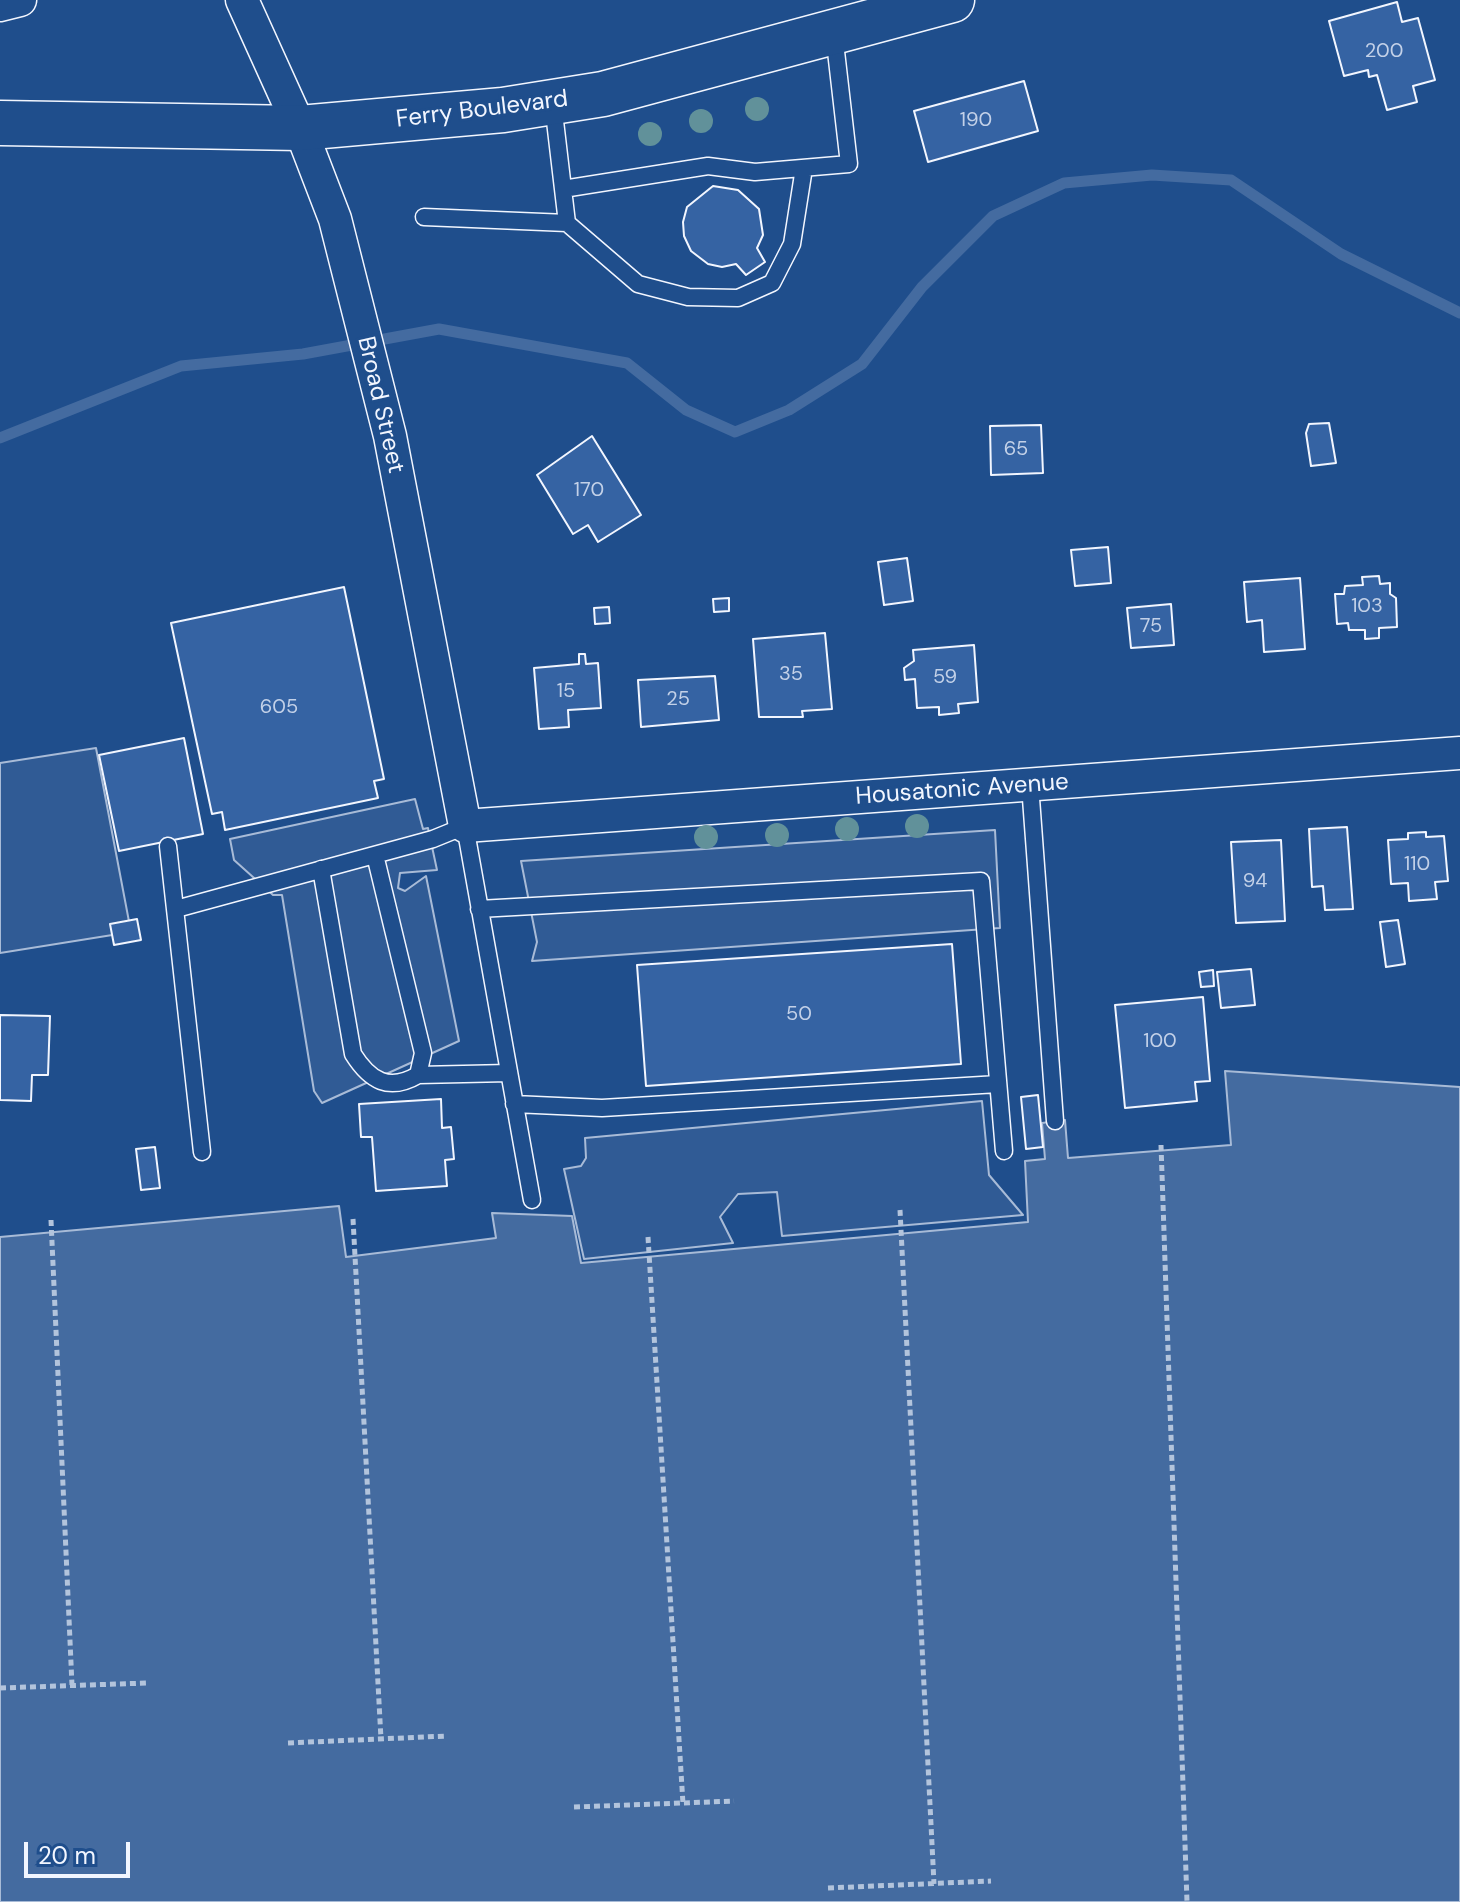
<!DOCTYPE html>
<style>
body{margin:0}
#map{position:relative;width:1460px;height:1902px;overflow:hidden;background:#1f4e8c;font-family:"DM Sans",sans-serif}
canvas{display:block}
.scale{position:absolute;left:24px;top:1842px;width:106px;height:36px;box-sizing:border-box;border:4px solid #f2f6ff;border-top:0;padding-left:10px;font-size:24px;line-height:28px;white-space:nowrap;color:#f2f6ff;-webkit-text-stroke:6px #1f4e8c;paint-order:stroke}
</style>
<div id="map">
<canvas width="1460" height="1902"></canvas>
<div class="scale">20 m</div>
</div>
<script>
const ctx = document.querySelector('canvas').getContext('2d');
ctx.lineJoin = 'round';
function fill(path, color) {
  ctx.fillStyle = color;
  ctx.fill(path, 'evenodd');
}
function stroke(path, color, width, dash) {
  ctx.strokeStyle = color;
  ctx.lineWidth = width;
  ctx.lineCap = dash ? 'butt' : 'round';
  ctx.setLineDash(dash || []);
  ctx.stroke(path);
}
function drawText(font, color, halo, rows, align = 'center') {
  ctx.font = font + ' "DM Sans",sans-serif';
  ctx.lineWidth = 6;
  ctx.setLineDash([]);
  ctx.textBaseline = 'middle';
  ctx.strokeStyle = halo;
  ctx.fillStyle = color;
  for (const [text, x, y, turn = 0] of rows) {
    ctx.save();
    ctx.translate(x, y);
    ctx.rotate((+turn || 0) * Math.PI / 180);
    ctx.textAlign = isNaN(turn) ? turn : align;
    if (halo) ctx.strokeText(text, 0, 0);
    ctx.fillText(text, 0, 0);
    ctx.restore();
  }
}
const built = new Path2D(`
 M96,748L131,932L0,953V763Z
 M415,799L423,829L428,828L437,870L400,873L398,888L405,891L426,876L459,1041L322,1103L314,1091L282,895H273L234,860L230,839Z
 M995,830L1000,928L532,961L537,942L521,861Z
 M982,1101L989,1175L1023,1215L782,1236L777,1192L738,1194L720,1217L733,1243L584,1259L564,1169L581,1166L586,1158L585,1138Z`);
const water = new Path2D(`
 M1225,1071L1460,1087V1902H0V1237L339,1206L346,1257L496,1238L492,1213L572,1216L581,1263L1028,1222L1025,1161L1045,1159L1042,1123L1065,1120L1068,1158L1231,1145Z`);
const stream = new Path2D(`
 M0,438L181,366L303,354L439,329L627,363L686,410L735,432L789,410L862,364L922,287L993,216L1064,183L1152,175L1231,180L1341,254L1460,313`);
const building = new Path2D(`
 M1397,2L1402,22L1418,18L1435,80L1413,86L1417,102L1387,110L1377,75L1369,77L1368,70L1344,76L1329,21Z
 M1024,81L1038,131L928,162L914,111Z
 M713,186L738,190L759,209L763,235L757,248L765,262L746,275L736,264L722,267L708,264L691,251L684,236L683,222L687,207Z
 M1329,423L1336,463L1311,466L1306,433L1309,424Z
 M1041,425L1043,473L991,475L990,426Z
 M592,436L641,515L598,542L588,525L573,534L537,475Z
 M1108,547L1111,583L1075,586L1071,550Z
 M907,558L913,601L884,605L878,562Z
 M1379,576L1380,584L1390,583V594L1396,598L1397,627L1379,628V638L1365,639V630H1349L1348,623L1337,624L1335,594H1344L1345,586L1363,585L1362,577Z
 M1300,578L1305,649L1264,652L1262,620L1247,622L1244,582Z
 M344,587L384,779L374,781L378,798L225,830L222,812L212,814L171,623Z
 M729,598V611L714,612L713,599Z
 M1171,604L1174,645L1131,648L1127,608Z
 M609,607L610,623L595,624L594,608Z
 M825,633L832,709L802,711L803,717H759L753,639Z
 M974,645L978,702L958,704L959,713L939,715V707L917,708L915,679L905,680L904,668L914,661L913,650Z
 M579,654H585L586,664L598,663L601,708L568,710L569,727L539,729L534,668L579,664Z
 M715,676L719,720L641,727L638,680Z
 M184,738L203,834L119,851L99,755Z
 M1347,827L1353,909L1325,910L1323,886L1312,887L1309,829Z
 M1426,832V837L1444,836L1448,881L1435,882L1437,899L1409,901L1408,883L1391,884L1388,840L1408,839V833Z
 M1281,840L1285,921L1236,923L1231,842Z
 M137,919L141,940L114,945L110,924Z
 M1398,920L1405,964L1386,967L1380,922Z
 M952,944L961,1064L646,1086L637,965Z
 M1251,969L1255,1005L1221,1008L1217,972Z
 M1213,970L1214,986L1201,987L1199,972Z
 M1203,997L1210,1081L1195,1082L1197,1101L1125,1108L1115,1005Z
 M0,1015L50,1016L48,1075H32L31,1101L0,1100Z
 M1038,1095L1043,1147L1026,1149L1021,1097Z
 M441,1099L442,1128L451,1127L454,1159L445,1160L447,1186L376,1191L372,1137H361L359,1104Z
 M155,1147L160,1188L141,1190L136,1149Z`);
const path = new Path2D(`
 M1161,1145L1187,1902
 M900,1210L934,1884
 M353,1219L381,1739
 M51,1220L72,1685
 M648,1237L683,1804
 M0,1688L147,1683
 M288,1743L447,1736
 M574,1807L734,1801
 M828,1888L991,1881`);
const lane = new Path2D(`
 M563,189L708,166L755,172L849,164L834,34
 M424,217L567,223L553,104
 M567,223L638,284L688,297L738,298L772,283L792,244L804,168
 M1030,785L1055,1121
 M168,846L202,1152
 M321,869L353,1054C370,1081 389,1092 418,1075L423,1053L375,855
 M176,909L433,839L465,826L532,1200
 M479,909L981,881L1004,1151
 M418,1075L509,1073
 M514,1104L602,1108L998,1084`);
const street = new Path2D(`
 M242,0L300,128L335,219L390,436L465,826L1460,753
 M0,5L20,0`);
const secondary = new Path2D(`
 M0,123L300,128L503,110L603,94L952,0`);
const trees = [
 [757,109],
 [701,121],
 [650,134],
 [917,826],
 [847,829],
 [777,835],
 [706,837]
];
const numberNames = [
 ["200",1384,52],
 ["190",976,121],
 ["65",1016,450],
 ["170",589,491],
 ["103",1367,607],
 ["75",1151,627],
 ["35",791,675],
 ["59",945,678],
 ["15",566,692],
 ["25",678,700],
 ["605",279,708],
 ["110",1417,865],
 ["94",1255,882],
 ["50",799,1015],
 ["100",1160,1042]
];
const streetNames = [
 ["Ferry Boulevard",482,110,-7],
 ["Broad Street",380,405,77],
 ["Housatonic Avenue",962,790,-4]
];
fill(built, '#305b95');
stroke(built, '#a8bbd7', 2);
fill(water, '#446ba0');
stroke(water, '#a8bbd7', 2);
stroke(stream, '#446ba0', 11);
fill(building, '#3563a3');
stroke(building, '#f2f6ff', 2);
stroke(lane, '#f2f6ff', 19);
stroke(street, '#f2f6ff', 35);
stroke(secondary, '#f2f6ff', 47);
stroke(path, '#b3c4dc', 5, [6, 4]);
stroke(lane, '#1f4e8c', 16);
stroke(street, '#1f4e8c', 32);
stroke(secondary, '#1f4e8c', 44);
ctx.fillStyle = '#61919a';
for (const [x, y] of trees) {
  ctx.beginPath();
  ctx.arc(x, y, 12, 0, 2 * Math.PI);
  ctx.fill();
}
drawText('20px', '#c3d1e8', null, numberNames);
drawText('24px', '#f2f6ff', '#1f4e8c', streetNames);
</script>
